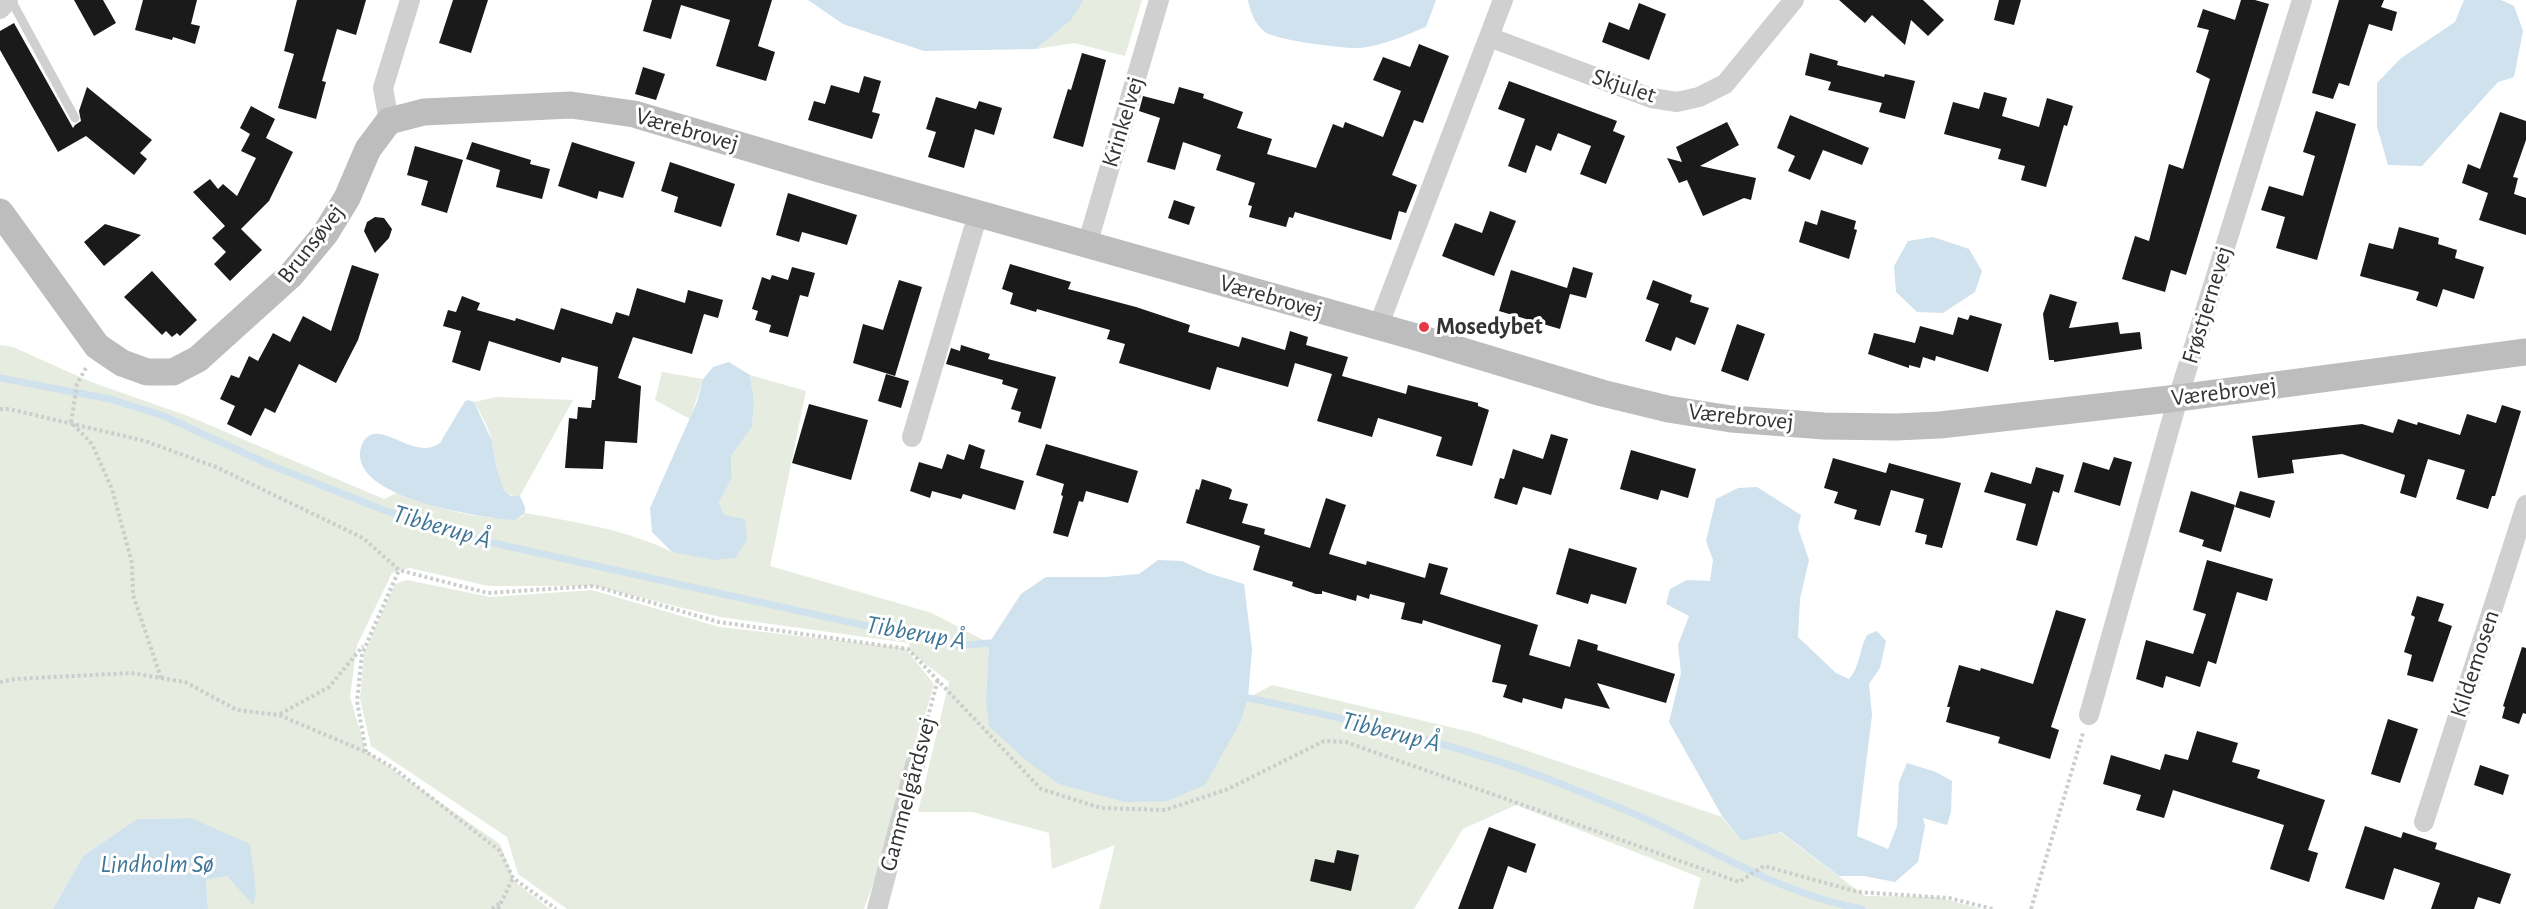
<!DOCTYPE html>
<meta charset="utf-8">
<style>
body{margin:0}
canvas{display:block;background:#fff}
</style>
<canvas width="2526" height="909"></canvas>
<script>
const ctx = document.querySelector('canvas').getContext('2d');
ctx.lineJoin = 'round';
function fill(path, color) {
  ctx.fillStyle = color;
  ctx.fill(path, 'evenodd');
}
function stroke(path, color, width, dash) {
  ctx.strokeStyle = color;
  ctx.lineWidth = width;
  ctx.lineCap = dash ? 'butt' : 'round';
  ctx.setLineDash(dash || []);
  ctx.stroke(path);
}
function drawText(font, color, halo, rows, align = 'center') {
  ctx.font = font + ' "Alegreya Sans",sans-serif';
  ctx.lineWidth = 6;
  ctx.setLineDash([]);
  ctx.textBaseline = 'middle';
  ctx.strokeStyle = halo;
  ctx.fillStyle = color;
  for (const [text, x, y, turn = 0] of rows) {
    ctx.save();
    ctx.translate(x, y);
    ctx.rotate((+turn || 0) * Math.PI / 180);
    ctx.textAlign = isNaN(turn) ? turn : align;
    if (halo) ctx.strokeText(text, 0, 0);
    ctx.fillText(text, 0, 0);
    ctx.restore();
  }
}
const green = new Path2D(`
 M1084,0H1142L1125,56L1074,43L1036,49L1071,20Z
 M0,345L13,347L91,382L188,416L384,499L397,493C437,508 479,522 522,517L525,513C575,522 625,529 672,552L724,515L719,502L732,478L731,456L752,427L754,401L750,375L806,391L770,566L932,613L989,643L986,699L1242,719L1248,698L1272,685L1475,733L1722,817L1742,841L1780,832L1865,896L1937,897L1981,909H1693L1701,878L1516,805L1463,829L1414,909H1099L1115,845L1052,869L1049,833L972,812H918L949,682L910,652L909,643L720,617L594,586H488L410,568L392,573L357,645L350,697L366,751L500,844L515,882L550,909H208L206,880L227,876L253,904L191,818L137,819L83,856L53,909H0Z
 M662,372L703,379L690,419L655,400Z
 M497,397L573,400L520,496C495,499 497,458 492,442C489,428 481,414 474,402Z
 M407,580L490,597L592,590L719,627L905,648L934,684L888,842L864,909H567L518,874L507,837L371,746L360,699L364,653L395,584Z`);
const water = new Path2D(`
 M808,0H1084L1071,20L1036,49L924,51L843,24Z
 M1248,0H1436L1426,27C1405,35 1383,46 1360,48C1345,49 1275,40 1265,32C1255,25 1250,11 1248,0Z
 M2464,0H2501L2514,6L2523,31L2514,77L2498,82L2422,166L2388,165L2377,127V83L2400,59L2455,22Z
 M1933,237L1969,249L1982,271L1975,292L1943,313L1917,312L1896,292L1894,266L1908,241Z
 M729,362L750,375L754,401L752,427L731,456L732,478L719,502L724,515L745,519L747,540L735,558L714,560L672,552L652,532L650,508L697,402L703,379L713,367Z
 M468,400L474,402L492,441L497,470L504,490L511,496H520L525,507V513L515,520C481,518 358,499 360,454C360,447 364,438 370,435C388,427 417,460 440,443L465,401Z
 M1757,487L1801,515L1798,528L1809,560L1800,599L1798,637L1836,673L1849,679C1860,667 1859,650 1867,635L1877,631L1886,641L1880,668L1869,684L1872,715L1857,836L1888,849L1897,826L1899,782L1907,763L1936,772L1952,781L1951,812L1947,825L1923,818L1925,826L1918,862L1895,882L1864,876H1839L1781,832L1742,841L1722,816L1669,722L1681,673L1678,645L1689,616L1666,604L1670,589L1687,580L1710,581L1713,560L1706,541L1716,499L1738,488Z
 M1158,560L1182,561L1208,573L1244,584L1252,649L1248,698L1242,719L1205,785L1167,801L1125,802L1059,784L1027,761L989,726L986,699L989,643L1021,594L1046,577H1105L1139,574Z
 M191,818L250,844L256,892L253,905L227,876L206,880L208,909H53L83,856L137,819Z`);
const stream = new Path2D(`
 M0,378L110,399L164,416L268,464L386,511L484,541L957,646L989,643L997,645
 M1239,696C1349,719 1460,744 1564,785C1597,799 1632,812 1665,828C1728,860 1792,896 1862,909`);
const building = new Path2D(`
 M74,0H103L116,23L94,36Z
 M143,0H197L191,24L200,26L195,44L173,37L172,40L135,30Z
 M297,0H366L356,35L337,29L322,81L326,82L316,119L278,108L294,54L284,51Z
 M453,0H488L471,53L439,43Z
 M652,0H772L758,46L775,52L766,81L716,66L730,20L681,5L671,39L643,31Z
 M1839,0H1923L1944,20L1928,36L1911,20L1905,45L1872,15L1865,23Z
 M1999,0H2021L2014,25L1994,20Z
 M2241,0H2255L2269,4L2186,275L2171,270L2165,292L2122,279L2135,236L2149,241L2169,164L2183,169L2210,79L2196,72L2209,30L2197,27L2203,9L2235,20Z
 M2339,0H2384L2381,7L2397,12L2392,31L2369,24L2349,86L2339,83L2333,99L2312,93Z
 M1639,3L1666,14L1649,60L1602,42L1609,22L1629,30Z
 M14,23L73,128L75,125L81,121L79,111L87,87L152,140L140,153L147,159L134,175L86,136L58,152L0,50V31Z
 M1419,44L1449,56L1423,123L1414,120L1392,175L1417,185L1406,213L1399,211L1391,240L1295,212L1293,218L1289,217L1286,227L1249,217L1252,206L1248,205L1255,183L1216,170L1221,155L1183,142L1175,170L1147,162L1160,118L1139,111L1143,96L1174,104L1179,87L1204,94L1203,98L1243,112L1237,128L1272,139L1267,154L1316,168L1333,124L1343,128L1345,122L1383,137L1401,91L1373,80L1383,57L1410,67Z
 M1082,53L1106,60L1083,147L1053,138L1068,89L1071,90Z
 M1810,53L1838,61L1837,65L1884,77L1885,74L1915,81L1905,119L1879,112L1882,103L1828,90L1831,82L1805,75Z
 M643,67L665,74L656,100L635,94Z
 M864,76L881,81L872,112L880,114L872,139L808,120L814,101L825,104L831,85L859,93Z
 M1509,81L1617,121L1613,131L1625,136L1606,184L1580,174L1591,146L1558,133L1551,151L1536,145L1526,173L1508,166L1525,119L1498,109Z
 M1984,92L2007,98L2002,116L2039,127L2047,98L2073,106L2067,126L2064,125L2046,187L2021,180L2025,166L1998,159L2001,149L1944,134L1953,102L1979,109Z
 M936,97L976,109L979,101L1002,108L994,135L975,129L964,168L928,157L936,132L926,129Z
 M251,106L275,119L266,138L293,152L269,201L241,229L262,250L230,281L214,264L226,252L212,238L225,226L193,192L210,179L218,189L223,184L237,196L256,158L241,151L250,134L240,128Z
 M2316,111L2356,124L2317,260L2276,248L2285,217L2261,210L2269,186L2303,196L2315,156L2303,152Z
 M2500,112L2526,121V140L2513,177L2518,178L2514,194L2526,198V235L2479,220L2488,193L2462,183L2468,164L2480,169Z
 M1790,115L1869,148L1862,165L1823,150L1810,180L1788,171L1795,156L1777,148Z
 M1727,122L1739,145L1700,166L1756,178L1751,200L1744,198L1703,216L1687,180L1679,183L1667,158L1682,162L1676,147Z
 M472,142L531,160L530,164L550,169L542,199L496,187L500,170L466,159Z
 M572,142L635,162L623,198L599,191L597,199L558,186Z
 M415,146L463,160L447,213L421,205L428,181L407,175Z
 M670,162L735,184L721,227L674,212L678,197L661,191Z
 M788,193L857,215L847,245L802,232L799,242L776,235Z
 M1174,200L1195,207L1189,225L1168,218Z
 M1821,210L1856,221L1854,229L1857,230L1849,259L1799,242L1805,221L1817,225Z
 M1490,211L1516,221L1494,276L1442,256L1455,223L1482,233Z
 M375,217L384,218L392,229L389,238L375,253L364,231L367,222Z
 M105,224L141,235L104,266L84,242Z
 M2399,227L2439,238L2438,244L2457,250L2455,258L2484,267L2474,299L2443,289L2437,307L2416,300L2419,292L2360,276L2369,243L2393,249Z
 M1010,264L1071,282L1068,289L1136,307L1190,325L1188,332L1239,347L1242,337L1285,350L1290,331L1308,337L1306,345L1348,357L1342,376L1406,394L1408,385L1478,403V406L1489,410L1472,466L1436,456L1442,437L1412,428L1378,418L1372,437L1317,421L1332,374L1295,363L1288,387L1217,367L1210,390L1119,363L1125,344L1107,339L1110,330L1037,309L1036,312L1010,304L1013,293L1002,289Z
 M352,265L379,274L358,340L336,383L299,364L275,413L265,408L251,436L227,424L235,406L220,399L231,375L239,378L249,356L258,361L273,333L290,342L303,316L331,331Z
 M792,267L815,273L808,297L800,295L788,337L769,332L771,325L755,320L758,311L752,309L762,277L770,280L772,275L788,280Z
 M1573,267L1593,273L1586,298L1570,294L1560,329L1499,311L1511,270L1567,288Z
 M152,271L197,320L180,336L177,333L172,337L166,331L162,335L124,297Z
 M899,280L922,287L895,376L853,363L863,324L883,330Z
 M1653,280L1692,295L1690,302L1709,308L1695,345L1676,337L1671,351L1645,341L1659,304L1646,299Z
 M637,288L685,303L688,290L723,300L718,318L704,314L692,354L633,337L618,378L641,386L637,443L605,441L603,469L565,468L569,418L577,419L578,407L591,408L592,400H595L598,367L562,357L560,363L489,341L480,371L452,362L461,331L443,326L448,310L456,312L462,296L480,303L477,310L515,321L516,318L554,330L561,308L612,324L616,312L629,316Z
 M2050,294L2077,302L2069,328L2118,322L2120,334L2140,332L2142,349L2054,362V360H2049L2043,314Z
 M1970,315L2002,324L1988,372L1936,356L1935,361L1923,357L1920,368L1909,365V368L1868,354L1874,333L1915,343L1920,326L1953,335L1958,317L1968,320Z
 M1737,324L1765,334L1748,381L1721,371Z
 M961,345L990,354L988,359L1056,377L1041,429L1018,422L1021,412L1011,409L1018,389L1002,384L1003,380L946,364L951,348L960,351Z
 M886,374L909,381L901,408L878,401Z
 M809,404L868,420L851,480L792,463Z
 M2502,405L2521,411L2495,496H2492L2488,509L2456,499L2465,470L2428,459L2416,498L2400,493L2405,475L2342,454L2292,460L2294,473L2258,478L2252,436L2362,424L2393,433L2398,419L2417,425L2418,422L2460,435L2467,414L2496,423Z
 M1551,434L1568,439L1551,495L1523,487L1517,505L1494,498L1500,478L1504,479L1513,449L1543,459Z
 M969,444L985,450L980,468L1024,481L1015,510L963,494L961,499L932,491L930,498L910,491L919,462L942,469L947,454L964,460Z
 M1046,444L1138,471L1128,503L1086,491L1083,502L1079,501L1068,537L1053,533L1063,496L1061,495L1064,484L1036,475Z
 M1631,450L1696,469L1688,498L1661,490L1658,500L1620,489Z
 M2114,457L2132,462L2120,506L2074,492L2083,462L2109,470Z
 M1833,458L1886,473L1889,463L1961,483L1942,548L1925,544L1927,535L1915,532L1924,499L1891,490L1880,526L1854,519L1857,510L1834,503L1838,492L1824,488Z
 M2036,467L2064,475L2059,493L2053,491L2037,546L2016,540L2026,504L1984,492L1991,472L2031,484Z
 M1202,479L1230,488L1232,490L1229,499L1248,504L1242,523L1265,529L1264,534L1310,548L1326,498L1346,505L1329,554L1366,565L1367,561L1425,578L1429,563L1448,568L1440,594L1538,625L1529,655L1570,667L1578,639L1598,645L1597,650L1675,674L1666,703L1597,683L1610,709L1565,698L1562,709L1523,698L1522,703L1503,697L1507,685L1492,682L1501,645L1423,620L1422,624L1401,619L1405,603L1370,594L1369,599L1357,595L1356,601L1322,591V594H1316L1292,586L1293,582L1253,570L1260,546L1186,523L1196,489L1199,490Z
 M2191,491L2235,505L2221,552L2202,546L2204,540L2179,532Z
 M2240,491L2275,501L2270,518L2235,507Z
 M1569,548L1637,568L1626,604L1591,594L1588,604L1556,594Z
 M2207,560L2273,579L2267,601L2237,592L2216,664L2208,661L2200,687L2166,676L2163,688L2136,679L2146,640L2193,654L2206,614L2193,610Z
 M2417,596L2444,604L2438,621L2452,626L2433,682L2407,675L2412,655L2404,652L2415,617L2411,615Z
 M2056,610L2086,619L2051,727L2059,730L2050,759L1998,743L2000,737L1946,722L1950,707H1947L1959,665L1980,671L1981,668L2033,684Z
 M2522,647L2526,648V714L2523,713L2519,724L2502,718L2505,707L2503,706Z
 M2388,719L2418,729L2400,783L2371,774Z
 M2197,731L2238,743L2232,762L2260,770L2257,778L2325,800L2308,850L2318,853L2309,882L2270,869L2284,825L2173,790L2164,818L2136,810L2141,795L2103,784L2111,755L2160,770L2165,754L2188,760Z
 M2480,765L2509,775L2503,795L2474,785Z
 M2365,826L2401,838L2403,832L2437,843L2435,849L2511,874L2500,904L2478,897L2474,909H2431L2440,883L2394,868L2384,900L2345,888Z
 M1489,827L1536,844L1526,873L1508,866L1493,909H1458Z
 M1337,850L1359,855L1351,891L1310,881L1315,859L1334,863Z`);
const path = new Path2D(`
 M86,368L77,384L71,422L92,444L112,489L132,563L133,595L161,678
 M0,409H9L145,441L216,467L363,538L399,570L488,593L594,586L719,622L908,649L1041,789L1101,808L1165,810L1228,789L1324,741L1346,742L1739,882L1764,866L1858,892L1949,898L1993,909
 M0,682L15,679L131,673L185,682L237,710L279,715L366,752L392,767L500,851L513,878L556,909
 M280,714L329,687L363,646
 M920,747L938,679
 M366,752L357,701L362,654L399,570
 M492,909L501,902
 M498,909L513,878
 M2031,909L2083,733`);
const lane = new Path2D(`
 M11,0L75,118`);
const street = new Path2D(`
 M0,9L8,0
 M1489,37L1651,98L1677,102L1699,97L1725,84L1794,0
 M389,121L383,88L410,0
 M1087,245L1159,0
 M1378,327L1503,0
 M912,437L978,214
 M2089,715L2178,398L2302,0
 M2424,822L2526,505
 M877,909L915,765`);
const secondary = new Path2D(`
 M0,212L97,346L122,363L147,372H173L198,359L291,275L325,234L347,198L368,149L389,121L424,112L571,105L634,114L823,170L1416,337L1602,393L1668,409L1731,419L1824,426L1896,427L1940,425L2178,398L2526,352`);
const markers = [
 [1424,327,6,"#e63946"]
];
const streetNames = [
 ["Skjulet",1624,86,18],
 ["Krinkelvej",1123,122,-73],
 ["Værebrovej",687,130,16],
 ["Brunsøvej",311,244,-52],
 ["Værebrovej",1271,297,16],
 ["Frøstjernevej",2207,305,-73],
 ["Værebrovej",2224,392,-7],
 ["Værebrovej",1741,417,6],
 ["Kildemosen",2475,664,-72],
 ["Gammelgårdsvej",908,794,-75]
];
const poiNames = [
 ["Mosedybet",1436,327]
];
const waterNames = [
 ["Tibberup Å",442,527,16],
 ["Tibberup Å",916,633,10],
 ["Tibberup Å",1391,732,14],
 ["Lindholm Sø",157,864]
];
fill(green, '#e6ecdf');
fill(water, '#cfe2ee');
stroke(stream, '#cfe2ee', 7);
fill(building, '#1a1a1a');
stroke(path, '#cdcdcd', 4, [3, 3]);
stroke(lane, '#d0d0d0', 9);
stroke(street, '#d0d0d0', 20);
stroke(secondary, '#bdbdbd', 27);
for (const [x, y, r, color] of markers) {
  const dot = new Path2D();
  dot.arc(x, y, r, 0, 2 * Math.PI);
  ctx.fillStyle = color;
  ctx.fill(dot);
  stroke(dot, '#fff', 2);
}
drawText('24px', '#333', '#fff', streetNames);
drawText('bold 24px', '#333', '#fff', poiNames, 'left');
drawText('italic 26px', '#3f7597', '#fff', waterNames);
</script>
